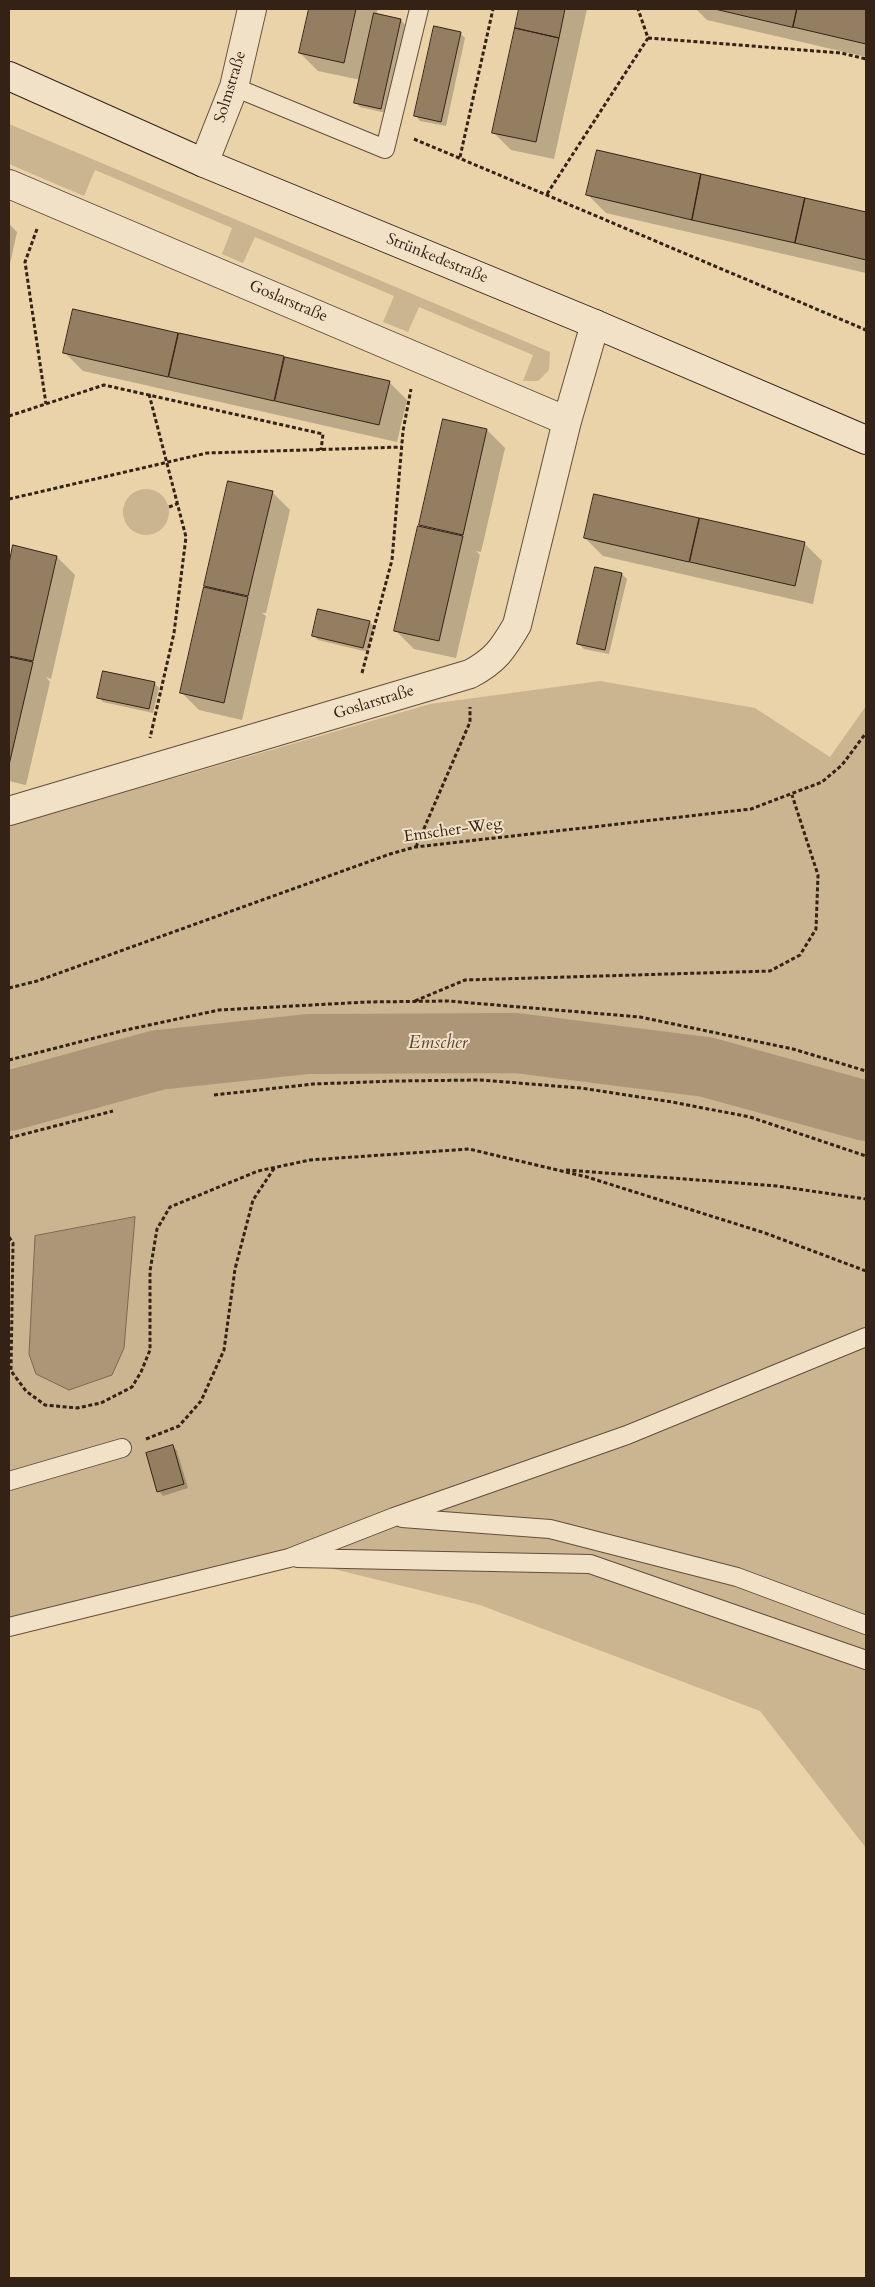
<!DOCTYPE html>
<meta charset="utf-8">
<style>
body{margin:0}
#map{position:relative;width:875px;height:2287px;overflow:hidden;background:#ead2a9;font-family:Cardo,serif}
canvas{display:block}
.frame{position:absolute;inset:0;border:10px solid #352216;pointer-events:none}
</style>
<div id="map">
<canvas width="875" height="2287"></canvas>
<div class="frame"></div>
</div>
<script>
const ctx = document.querySelector('canvas').getContext('2d');
ctx.lineJoin = 'round';
function fill(path, color) {
  ctx.fillStyle = color;
  ctx.fill(path, 'evenodd');
}
function stroke(path, color, width, dash) {
  ctx.strokeStyle = color;
  ctx.lineWidth = width;
  ctx.lineCap = dash ? 'butt' : 'round';
  ctx.setLineDash(dash || []);
  ctx.stroke(path);
}
function drawText(font, color, halo, rows, align = 'center') {
  ctx.font = font + ' Cardo,serif';
  ctx.lineWidth = 4;
  ctx.setLineDash([]);
  ctx.textBaseline = 'middle';
  ctx.strokeStyle = halo;
  ctx.fillStyle = color;
  for (const [text, x, y, turn = 0] of rows) {
    ctx.save();
    ctx.translate(x, y);
    ctx.rotate((+turn || 0) * Math.PI / 180);
    ctx.textAlign = isNaN(turn) ? turn : align;
    if (halo) ctx.strokeText(text, 0, 0);
    ctx.fillText(text, 0, 0);
    ctx.restore();
  }
}
const green = new Path2D(`
 M9,124L550,352L549,370L538,381H523L533,355L419,307L408,332L383,322L394,296L255,237L243,263L222,254L232,228L95,170L84,196L9,164Z
 M123 512a23 23 0 1 1 46 0a23 23 0 1 1-46 0Z
 M600,681L755,708L830,757L866,706V1848L760,1711L480,1605L289,1558L9,1634V826L430,704Z`);
const water = new Path2D(`
 M135,1217L124,1348L112,1375L69,1390L36,1374L29,1354L35,1236Z`);
const shadow = new Path2D(`
 M310,9H378L376,15L401,20L405,25L386,113L360,107L356,103L361,80L318,71L300,53Z
 M521,9H587L554,159L511,150L493,132Z
 M696,9H866V57L707,20Z
 M460,33L465,38L446,126L420,121L416,116Z
 M598,151L866,213V273L606,213L588,195Z
 M9,224L17,232L9,268Z
 M74,310L389,382L407,400L397,442L83,371L65,353Z
 M487,430L505,448L481,552L476,551L480,555L456,658L414,649L396,631L424,528L420,524Z
 M229,482L272,492L290,510L266,613H262L266,616L242,720L199,710L181,692Z
 M595,496L804,543L822,561L813,604L603,556L585,538Z
 M14,547L57,557L75,575L51,679L46,677L50,682L26,785L9,781V570Z
 M596,568L622,574L627,579L609,654L584,649L579,644Z
 M369,622L374,626L368,652L318,640L313,635Z
 M154,683L159,688L153,713L103,702L99,697Z
 M173,1446L177,1451L188,1488L163,1496L159,1491Z`);
const river = new Path2D(`
 M9,1101L158,1060L308,1044L516,1043L706,1067L866,1111`);
const building = new Path2D(`
 M309,9H356L344,63L299,53Z
 M519,9H565L559,38L515,28Z
 M715,9H797L793,27Z
 M797,9H866V44L793,27Z
 M374,13L401,19L381,109L354,103Z
 M434,26L461,32L441,122L414,116Z
 M515,28L559,38L536,142L492,133Z
 M597,150L701,174L692,220L586,195Z
 M701,174L805,198L795,243L692,220Z
 M805,198L866,212V260L795,243Z
 M73,309L178,333L168,377L63,353Z
 M179,333L284,356L274,401L169,377Z
 M285,357L390,381L379,425L275,401Z
 M443,419L487,429L463,535L419,525Z
 M228,481L273,491L248,596L204,586Z
 M594,494L699,518L689,562L584,538Z
 M700,518L805,542L795,586L690,562Z
 M418,526L463,536L439,641L394,631Z
 M13,545L57,556L33,661L9,656V564Z
 M595,567L622,573L605,650L577,644Z
 M204,587L248,597L224,703L180,693Z
 M318,609L370,621L363,648L312,636Z
 M9,657L33,662L9,765Z
 M103,671L155,682L149,709L97,698Z
 M173,1445L184,1484L157,1492L146,1453Z`);
const path = new Path2D(`
 M648,38L841,53L866,59
 M414,139L866,330
 M460,157L493,9
 M547,194L648,38L638,9
 M37,229L25,262L46,404
 M149,394L186,537L174,633L150,738
 M9,416L104,385L323,434L321,450
 M9,499L207,453L402,447
 M169,507L177,504
 M362,673L392,560L403,431L411,389
 M416,847L470,722V707
 M9,988L37,981L390,854L415,847L751,809L822,782L842,765L866,733
 M415,1001L465,980L770,971L800,955L816,929L818,875L792,795
 M9,1060L126,1030L219,1010L367,1002L448,1001L640,1017L793,1049L866,1071
 M214,1095L313,1084L396,1081L480,1080L581,1088L672,1102L750,1117L866,1156
 M9,1138L113,1111
 M566,1170L777,1186L866,1199
 M9,1237L13,1243L11,1371L26,1391L45,1405L77,1408L101,1403L132,1387L141,1372L150,1350V1271L157,1229L170,1207L258,1171L310,1160L469,1149L587,1177L765,1233L866,1271
 M146,1439L179,1426L201,1401L224,1350L235,1269L253,1200L275,1167`);
const service = new Path2D(`
 M234,87L385,149L419,9
 M9,1481L122,1448
 M402,1518L550,1529L737,1577L866,1625
 M297,1558L590,1564L866,1660
 M9,1627L289,1558L394,1517L627,1435L866,1337`);
const minor = new Path2D(`
 M204,163L234,87L252,9
 M9,184L567,421
 M9,811L470,674C495,661 503,649 517,625L567,421L595,324`);
const secondary = new Path2D(`
 M9,76L204,163L595,324L866,440`);
const streetNames = [
 ["Solmstraße",231,87,-73],
 ["Strünkedestraße",437,259,22],
 ["Goslarstraße",288,302,23],
 ["Goslarstraße",374,703,-17],
 ["Emscher-Weg",453,831,-8]
];
const waterNames = [
 ["Emscher",438,1044]
];
fill(green, '#cbb490');
fill(water, '#ac9677');
stroke(water, '#7c6850', 1);
fill(shadow, '#0003');
stroke(river, '#ac9677', 60);
fill(building, '#937e62');
stroke(building, '#352216', 1);
stroke(service, '#624e3b', 20);
stroke(minor, '#624e3b', 30);
stroke(secondary, '#352216', 30);
stroke(path, '#352216', 3, [4, 2.5]);
stroke(service, '#f1e2c7', 18);
stroke(minor, '#f1e2c7', 28);
stroke(secondary, '#f1e2c7', 28);
drawText('16px', '#352216', '#f1e2c7', streetNames);
drawText('italic 18px', '#594533', '#f1e2c7', waterNames);
</script>
